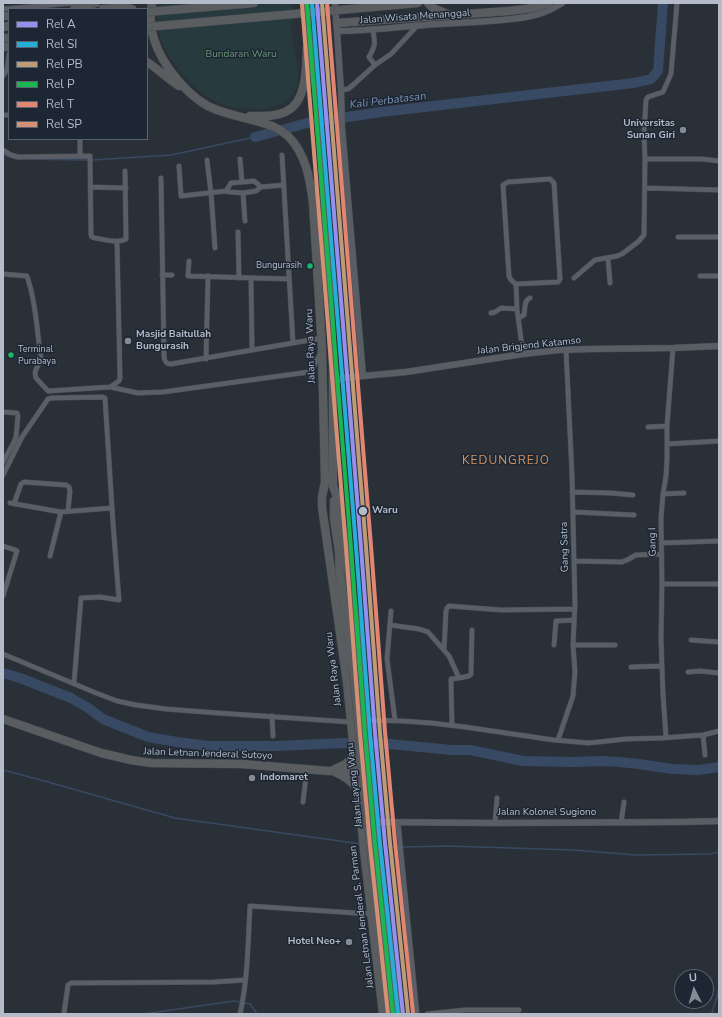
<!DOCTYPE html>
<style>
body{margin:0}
#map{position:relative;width:722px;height:1017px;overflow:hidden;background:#2a3038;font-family:"Nunito Sans",sans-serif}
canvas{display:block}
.frame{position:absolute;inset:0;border:4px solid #b4bcc9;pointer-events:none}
.legend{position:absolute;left:8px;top:8px;width:140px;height:132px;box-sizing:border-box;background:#1d2633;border:1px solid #59626f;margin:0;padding:5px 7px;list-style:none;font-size:12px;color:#b4bcc9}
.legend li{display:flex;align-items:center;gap:8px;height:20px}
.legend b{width:20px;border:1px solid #59626f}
.north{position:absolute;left:674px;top:969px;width:40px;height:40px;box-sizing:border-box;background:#1d2633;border:1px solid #59626f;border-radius:50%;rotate:355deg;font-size:11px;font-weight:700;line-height:16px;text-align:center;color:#b4bcc9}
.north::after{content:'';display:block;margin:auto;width:14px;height:18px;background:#848b96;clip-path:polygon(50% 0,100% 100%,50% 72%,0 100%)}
</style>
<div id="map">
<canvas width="722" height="1017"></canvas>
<div class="frame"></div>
<ul class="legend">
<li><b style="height:5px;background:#968fef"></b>Rel A</li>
<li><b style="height:5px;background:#25aed8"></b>Rel SI</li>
<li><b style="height:5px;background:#bd9b77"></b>Rel PB</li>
<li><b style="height:5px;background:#1ab751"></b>Rel P</li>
<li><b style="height:5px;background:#e28674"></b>Rel T</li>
<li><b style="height:5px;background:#d59075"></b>Rel SP</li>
</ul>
<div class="north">U</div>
</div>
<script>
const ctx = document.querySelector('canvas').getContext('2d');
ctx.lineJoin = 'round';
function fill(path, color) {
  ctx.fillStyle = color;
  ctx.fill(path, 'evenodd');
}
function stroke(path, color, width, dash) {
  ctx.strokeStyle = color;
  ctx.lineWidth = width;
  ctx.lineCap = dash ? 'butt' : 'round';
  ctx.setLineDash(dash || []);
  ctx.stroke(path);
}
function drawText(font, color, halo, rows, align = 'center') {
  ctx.font = font + ' "Nunito Sans",sans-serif';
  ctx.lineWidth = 3;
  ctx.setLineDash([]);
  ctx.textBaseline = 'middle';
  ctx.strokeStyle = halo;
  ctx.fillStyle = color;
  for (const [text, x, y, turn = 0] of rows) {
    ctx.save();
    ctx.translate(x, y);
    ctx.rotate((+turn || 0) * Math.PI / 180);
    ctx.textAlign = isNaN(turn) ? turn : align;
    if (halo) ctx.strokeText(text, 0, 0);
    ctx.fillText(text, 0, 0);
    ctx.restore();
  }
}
const green = new Path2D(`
 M156,3H292C293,12 291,21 291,30C292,47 303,74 296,90C290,102 275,107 263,109C255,109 237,109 230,107C200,100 169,65 160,36C157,26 157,14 156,3Z`);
const stream = new Path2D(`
 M3,155L17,159L88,160
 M92,160L171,155L255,137
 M3,770L48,782L175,818L361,844
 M380,846L399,847
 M402,847L448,846L573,850L636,855L710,854L719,852
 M143,1014L234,1001L250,1004L257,1014
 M709,1014L712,1013L718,993L719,984`);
const river = new Path2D(`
 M255,137L307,123L381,112L634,83L651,79L658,71L663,3
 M3,673L20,678L71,698L87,707L103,719L148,737L177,742L208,746H276L343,743L389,744L452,750H470L523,761L573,762L602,761L619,762L639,764L672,769L698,770L719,767`);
const street = new Path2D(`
 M3,9L74,3
 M373,30C375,43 376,45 369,57L375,65
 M3,76L7,70L9,54
 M341,90L348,89L353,85L375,65L391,54L417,26
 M3,115H9
 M80,139V155
 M3,150L11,155L18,157L90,156L91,235L92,237L95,238C104,239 117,244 126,239L125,171
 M282,155L293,343
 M240,159L242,182
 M645,159H702L719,161
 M207,160L211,193L215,248
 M179,166L181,196L226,191L230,192L243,193L256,191L261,187L284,185
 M161,178L164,354C164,360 165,364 171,364L322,338
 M90,187L126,188
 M645,188L719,190
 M226,191L231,183L254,181L261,187
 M243,193L245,221
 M238,232L239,278
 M678,237H719
 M608,258L610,283
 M189,261L188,276L289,279
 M3,274L27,276C36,303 37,331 41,359C39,366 33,370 36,378L48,391L110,387L138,393L163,392L309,372L312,370L321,352
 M162,275H172
 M700,276H719
 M251,278L252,347
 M574,278L595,260L617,256L622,254L639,241L644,235L645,159L644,134L646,100L648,97L663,92L671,74L677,3
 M516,284L558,282L559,281L560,279L554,183L550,179L508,182L503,185L509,276C510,280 513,282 516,284L517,309L523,354
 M491,313L495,312L501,308L517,309
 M519,318L524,315C525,309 524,300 530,298
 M206,359L208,276
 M110,387L119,381L120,378L117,241
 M3,412L17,413L18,416L16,437L14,442L3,462
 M648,427L667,426
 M667,444L719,441
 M3,475L22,437L48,399L52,398L102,397L105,398L113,523L119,600L100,597L81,598L74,683
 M572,492L611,493L633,495
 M663,494L684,493
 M10,503L61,512L112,508
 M14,504L21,484L24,482L66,485L69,487L70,491L68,511
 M573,512L634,515
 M662,543L719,541
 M3,546L15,550L17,551L3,596
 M50,556L61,512
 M574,561L622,562L627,560L636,555L662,554
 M662,584H719
 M391,611L387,659L395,720
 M390,625L419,629L428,632L449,656L459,678L469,676L471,674L472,630
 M691,640L719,642
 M554,645L556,621L574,620
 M573,645H615
 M444,650L446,611L447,608L449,606L501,610L575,609
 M3,654L96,693L117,701L136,705L166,709L218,713L350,722
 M631,667L662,666
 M688,672L700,671L719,673
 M272,716L273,736
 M367,720L402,721L431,723L465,727L554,740L589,743L626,739L662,738L703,735L719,731
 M452,725L451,679L459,678
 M703,735L705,755
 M666,737L663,694L661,639L662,584L661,518L663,494L666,476L667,460V426L673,348
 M558,740L573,696L575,672L573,645L575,604L572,474L566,350
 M303,802L307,769
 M398,822L417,1014
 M495,823L497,798
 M621,823L624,802
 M64,1013L68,985L71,983L214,982L245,980
 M240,1014C248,979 248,942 250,906L371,914
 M427,1014L464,1010H519`);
const secondary = new Path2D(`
 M335,3L341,90L342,128L363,376
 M337,31C371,31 404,26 438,24C459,23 480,22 502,20C525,18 542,16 562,3
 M333,387L337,381L342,378L406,372L523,354L559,350L592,349L673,348L719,346
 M376,822L495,823L680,822L719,821`);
const highway = new Path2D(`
 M152,3C150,15 150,28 154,39C162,66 191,101 217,110C228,114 241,117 252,120C266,124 277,126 288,136C306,154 310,179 313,203L322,348L325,482L322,497V507L347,682L364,850L383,1014
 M305,3L308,36L317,93L324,190L333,366V486L339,503L360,655L377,840L397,1014
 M428,3L433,8L447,14
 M74,9L96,3
 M103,9L123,7L132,9
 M3,16H9
 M337,23L509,11L533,8L548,3
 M3,27L9,26
 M3,38H9
 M3,47H9
 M147,62C158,69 168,79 179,86
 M250,116C262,116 276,117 287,111C307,101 306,67 307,48
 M334,501V518L339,552L340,575L353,667
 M3,719L101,753L131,760L151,763L241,764L329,771L360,770
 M335,769L346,764L354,754
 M335,772C344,776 352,781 357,789
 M374,881L387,993L389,1014`);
const highwayBridge = new Path2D(`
 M147,12L254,3
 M147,27L418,3
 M353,667L374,881`);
const rail1 = new Path2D(`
 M317,3L361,547L375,733L385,843L403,1014`);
const rail2 = new Path2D(`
 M312,3L356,547L370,733L380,844L398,1014`);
const rail3 = new Path2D(`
 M322,3L366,547L380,733L390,843L408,1013`);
const rail4 = new Path2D(`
 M307,4L351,548L365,734L375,844L393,1014`);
const rail5 = new Path2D(`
 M327,3L371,546L385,732L395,842L413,1013`);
const rail6 = new Path2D(`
 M302,4L346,548L360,734L370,845L388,1014`);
const markers = [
 [683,130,4,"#848b96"],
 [310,266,3.5,"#1ab867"],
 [128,341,4,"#848b96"],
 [11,355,3.5,"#1ab867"],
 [363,511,5,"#b4bcc9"],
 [252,778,4,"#848b96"],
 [349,942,4,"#848b96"]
];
const busNames = [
 ["Bungurasih",302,266],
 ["Terminal",18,350,"left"],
 ["Purabaya",18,362,"left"]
];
const streetNames = [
 ["Jalan Wisata Menanggal",415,17,-4],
 ["Jalan Raya Waru",311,346,-92],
 ["Jalan Brigjend Katamso",529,346,-6],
 ["Gang I",653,542,-91],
 ["Gang Satra",565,547,-91],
 ["Jalan Raya Waru",334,669,-97],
 ["Jalan Letnan Jenderal Sutoyo",208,754,2],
 ["Jalan Layang Waru",355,785,-96],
 ["Jalan Kolonel Sugiono",547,813],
 ["Jalan Letnan Jenderal S. Parman",362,917,-97]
];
const parkNames = [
 ["Bundaran Waru",241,55]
];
const poiNames = [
 ["Universitas",675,124],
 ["Sunan Giri",675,136],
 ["Masjid Baitullah",136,335,"left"],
 ["Bungurasih",136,347,"left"],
 ["Indomaret",260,778,"left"],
 ["Hotel Neo+",341,942]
];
const stopNames = [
 ["Waru",372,511]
];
const waterNames = [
 ["Kali Perbatasan",388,101,-7]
];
const quarterNames = [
 ["KEDUNGREJO",506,461]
];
fill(green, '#273a3e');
stroke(stream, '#384963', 1.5);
stroke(river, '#384963', 10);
stroke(street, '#484c53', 5.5);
stroke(secondary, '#484c53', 7);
stroke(highway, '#474c53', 9);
stroke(street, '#5a5e66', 4.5);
stroke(secondary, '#595d64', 6);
stroke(highway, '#5a5d60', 8);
stroke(highwayBridge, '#474c53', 9, []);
stroke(highwayBridge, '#5a5d60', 8);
stroke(rail1, '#968fef', 4);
stroke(rail2, '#25aed8', 4);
stroke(rail3, '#bd9b77', 4);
stroke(rail4, '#1ab751', 4);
stroke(rail5, '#e28674', 4);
stroke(rail6, '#d59075', 4);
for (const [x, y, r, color] of markers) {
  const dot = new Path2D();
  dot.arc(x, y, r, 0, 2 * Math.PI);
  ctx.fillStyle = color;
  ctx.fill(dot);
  stroke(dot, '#1d2633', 1.5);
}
drawText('9px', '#b4bcc9', '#1d2633', busNames, 'right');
drawText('10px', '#b4bcc9', '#1d2633', streetNames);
drawText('10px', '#6b9a76', '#1d2633', parkNames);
drawText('bold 10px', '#b4bcc9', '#1d2633', poiNames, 'right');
drawText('bold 10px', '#b4bcc9', '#1d2633', stopNames, 'left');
drawText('italic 11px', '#7c92b1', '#1d2633', waterNames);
ctx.letterSpacing = '1px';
drawText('12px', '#d59563', '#1d2633', quarterNames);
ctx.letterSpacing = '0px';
</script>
